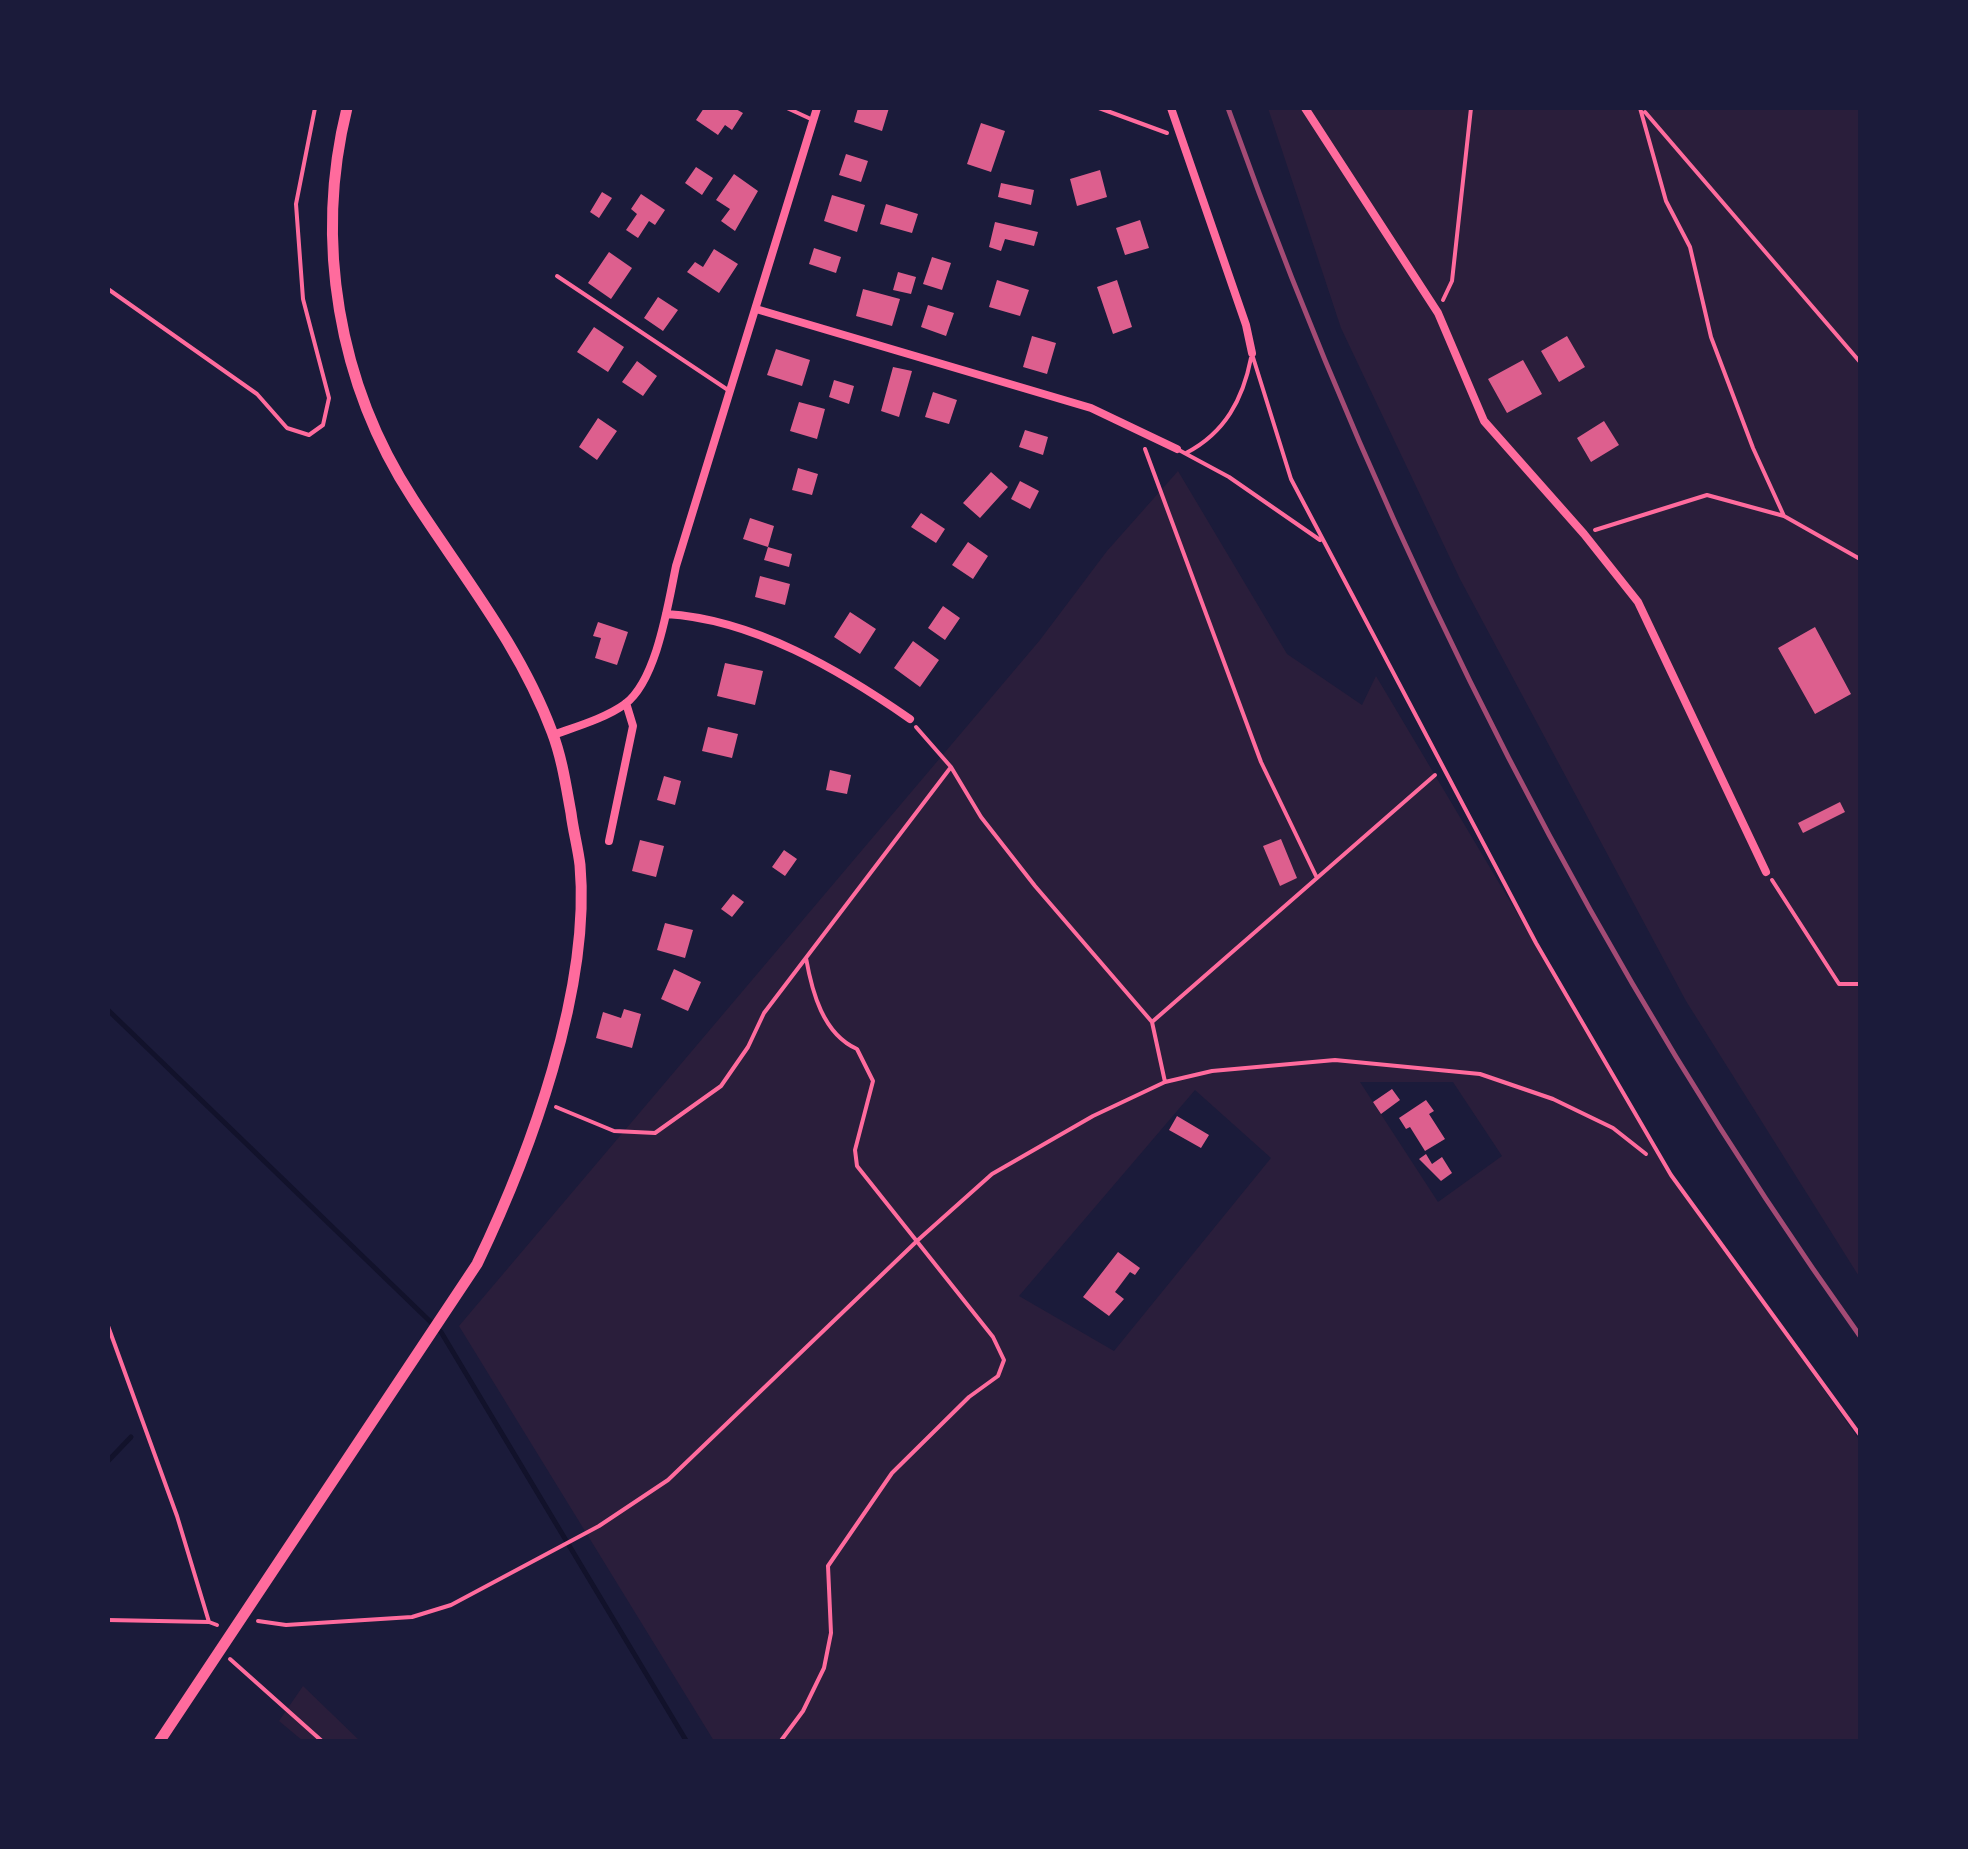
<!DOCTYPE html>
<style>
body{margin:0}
#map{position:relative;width:1968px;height:1849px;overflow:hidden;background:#1b1b3a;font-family:"Noto Serif",serif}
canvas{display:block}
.frame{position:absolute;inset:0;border:110px solid #1b1b3a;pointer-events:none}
</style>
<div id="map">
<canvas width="1968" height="1849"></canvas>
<div class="frame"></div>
</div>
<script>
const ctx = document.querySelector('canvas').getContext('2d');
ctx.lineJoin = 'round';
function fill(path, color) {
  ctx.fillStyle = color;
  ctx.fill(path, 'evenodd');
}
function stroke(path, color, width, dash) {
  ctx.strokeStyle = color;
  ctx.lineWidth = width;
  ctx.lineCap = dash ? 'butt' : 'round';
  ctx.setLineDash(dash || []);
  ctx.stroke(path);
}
const green = new Path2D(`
 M1268,108H1860V1278L1686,1001L1460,579L1341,328Z
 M1178,471L1287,654L1362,705L1376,676L1674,1177L1860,1441V1741H714L459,1326L1040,640L1107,551ZM1360,1082H1453L1502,1156L1438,1202ZM1195,1090L1271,1158L1114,1351L1019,1296Z
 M303,1686L360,1741H303L279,1721Z`);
const stream = new Path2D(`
 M108,1010L441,1332L687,1742
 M108,1461L131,1437`);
const building = new Path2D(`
 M704,108H734L743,113L732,130L725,125L718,135L696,120Z
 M858,108H889L882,131L854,122Z
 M981,123L1005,131L991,172L967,164Z
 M846,154L868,161L861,182L839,175Z
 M696,167L713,178L702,195L685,183Z
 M1100,170L1107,197L1077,206L1070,179Z
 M734,174L758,191L735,231L721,221L730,209L716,200Z
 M1001,183L1034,190L1031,205L998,197Z
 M602,192L612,198L599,218L590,212Z
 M641,194L665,210L655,225L649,221L638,238L626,230L637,214L631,209Z
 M832,195L865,205L857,232L824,221Z
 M886,204L918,214L912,233L880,224Z
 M1140,220L1149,248L1125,255L1116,228Z
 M995,222L1038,232L1034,246L1005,239L1001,251L989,247Z
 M814,248L841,257L836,273L809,264Z
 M714,249L738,264L719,293L687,272L695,262L703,267Z
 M609,252L632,268L611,299L588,283Z
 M932,257L951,263L942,290L923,284Z
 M898,272L916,277L911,294L893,290Z
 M997,280L1029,290L1020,316L989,307Z
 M1117,280L1132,327L1113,334L1097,287Z
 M863,289L900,299L892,326L856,316Z
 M658,297L678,310L663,331L644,318Z
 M928,305L954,313L946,336L921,327Z
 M594,327L624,347L608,372L577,352Z
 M1032,336L1056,343L1047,374L1023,367Z
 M1567,336L1585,367L1559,382L1541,351Z
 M776,349L810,360L802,386L767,375Z
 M1523,360L1542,394L1507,413L1488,379Z
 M637,361L657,376L643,396L622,382Z
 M893,367L912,371L899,417L881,411Z
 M834,380L854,386L849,404L829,397Z
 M933,392L957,400L949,424L925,417Z
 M799,402L825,409L817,439L790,431Z
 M598,418L617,431L597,460L579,447Z
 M1604,421L1619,445L1591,462L1577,438Z
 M1025,430L1048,437L1043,455L1019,447Z
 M798,468L818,474L812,495L792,490Z
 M991,472L1008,487L980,518L963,503Z
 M1020,481L1039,491L1030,509L1011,499Z
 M921,513L945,529L936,543L911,527Z
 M750,518L774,526L768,547L792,554L789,567L764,560L768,547L743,539Z
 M968,542L988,556L973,579L952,565Z
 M760,576L790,584L785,605L755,597Z
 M943,606L960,618L945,640L928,628Z
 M850,612L876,629L860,654L834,637Z
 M598,622L628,632L617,665L595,658L601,638L593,636Z
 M1815,627L1851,694L1815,714L1778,648Z
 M913,641L939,660L920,687L894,668Z
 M725,663L763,671L755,705L717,696Z
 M708,727L738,734L732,758L702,751Z
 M830,770L851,775L847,794L826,790Z
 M664,776L681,781L675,805L657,800Z
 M1840,802L1845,812L1803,833L1798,823Z
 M1281,839L1297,878L1280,886L1263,846Z
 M640,840L664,846L656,877L632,871Z
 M784,850L797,859L785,876L772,867Z
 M733,894L744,902L732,917L721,909Z
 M665,923L693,930L685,958L657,950Z
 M674,969L701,982L688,1011L661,999Z
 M624,1009L641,1014L632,1048L596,1038L603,1012L621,1018Z
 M1392,1089L1400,1100L1381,1114L1373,1102Z
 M1426,1100L1434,1111L1429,1114L1445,1139L1425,1151L1410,1127L1406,1129L1399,1118Z
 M1177,1116L1209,1135L1201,1148L1169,1130Z
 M1426,1154L1432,1164L1442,1157L1452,1173L1441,1181L1419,1159Z
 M1118,1252L1140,1268L1135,1275L1130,1272L1115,1292L1124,1299L1109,1316L1083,1297Z`);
const path = new Path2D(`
 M1099,108L1167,133
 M1640,108L1666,201L1690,247L1711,337L1753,448L1784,516
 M1645,112L1860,362
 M108,289L257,394L287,428L309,435L323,425L329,398L303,299L296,204L315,108
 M1443,300L1452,281L1471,108
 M1145,449L1261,762L1316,876
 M1595,530L1707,495L1784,516L1860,559
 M916,727L951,767L981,817L1035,886L1152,1022L1165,1082
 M1772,880L1839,984H1860
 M1152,1022L1435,775
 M556,1107L614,1131L655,1133L721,1086L748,1047L764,1013L951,767
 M108,1326L177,1516L209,1622
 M108,1620L209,1622L217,1625
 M258,1621L286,1625L412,1617L451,1605L599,1526L668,1480L918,1240L992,1174L1093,1116L1165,1082L1212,1071L1335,1060L1480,1074L1553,1099L1613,1128L1646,1154
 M230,1659L323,1742
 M780,1742L803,1711L824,1668L831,1633L828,1566L892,1473L969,1397L998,1376L1004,1360L993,1337L857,1166L855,1150L873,1081L857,1049C823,1034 812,992 806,958`);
const service = new Path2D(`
 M787,108L813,120
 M557,276L728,390
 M1252,354L1291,479L1536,943L1671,1175L1860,1435
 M1177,449L1229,477L1320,540
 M1186,453C1225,433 1243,399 1251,358`);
const minor = new Path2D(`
 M1171,108L1246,325L1252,353
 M1305,108L1438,313L1484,421L1584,534L1638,602L1766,872
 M756,309L1091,408L1177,449
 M666,614C753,619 840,670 910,719
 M553,735C575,727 606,718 625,704C657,680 668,604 676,566L817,108
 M609,841L633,726L626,703`);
const secondary = new Path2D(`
 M159,1742L477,1264C530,1154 591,989 580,865C578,848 573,830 571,813C566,786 562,758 552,732C520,646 462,575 413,499C338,384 314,241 347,108`);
const rail = new Path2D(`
 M1228,108C1384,544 1591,959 1860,1336`);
fill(green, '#2a1e3b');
stroke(stream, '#12122b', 5);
fill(building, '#dd5f8e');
stroke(path, '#ff6b9d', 4);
stroke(service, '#ff6b9d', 4);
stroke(minor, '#ff6b9d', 8);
stroke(secondary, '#ff6b9d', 11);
stroke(rail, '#a44b75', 5);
</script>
